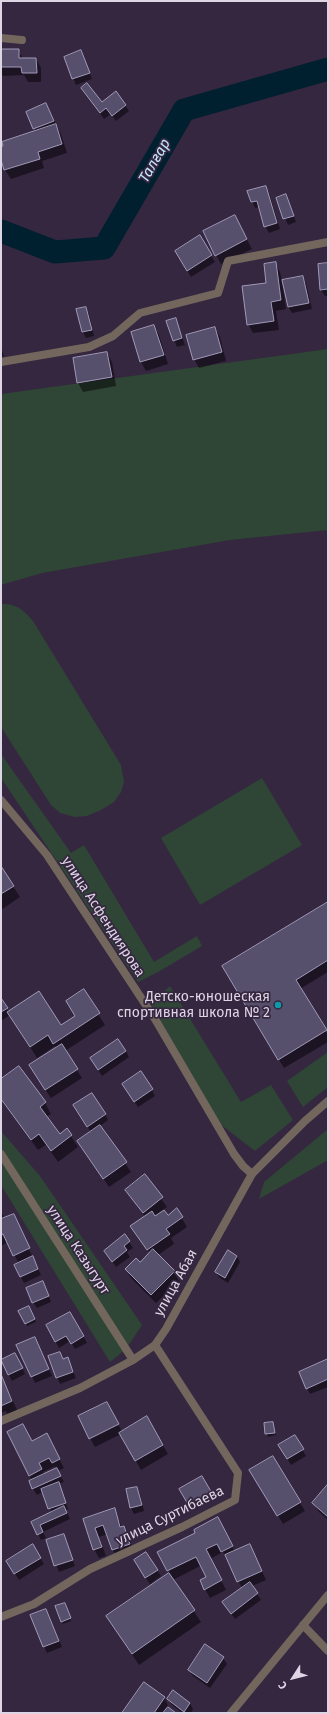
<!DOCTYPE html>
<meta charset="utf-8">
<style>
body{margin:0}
#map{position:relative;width:329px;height:1714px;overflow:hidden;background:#352740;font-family:"Fira Sans",sans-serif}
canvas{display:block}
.frame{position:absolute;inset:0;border:2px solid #ded5e5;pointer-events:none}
.north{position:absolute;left:273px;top:1658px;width:40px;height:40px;-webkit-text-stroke:3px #352740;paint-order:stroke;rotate:234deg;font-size:11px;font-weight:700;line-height:16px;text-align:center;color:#ded5e5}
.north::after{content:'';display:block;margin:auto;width:14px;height:18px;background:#ded5e5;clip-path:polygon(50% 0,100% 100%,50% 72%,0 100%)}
</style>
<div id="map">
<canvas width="329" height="1714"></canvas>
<div class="frame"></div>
<div class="north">С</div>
</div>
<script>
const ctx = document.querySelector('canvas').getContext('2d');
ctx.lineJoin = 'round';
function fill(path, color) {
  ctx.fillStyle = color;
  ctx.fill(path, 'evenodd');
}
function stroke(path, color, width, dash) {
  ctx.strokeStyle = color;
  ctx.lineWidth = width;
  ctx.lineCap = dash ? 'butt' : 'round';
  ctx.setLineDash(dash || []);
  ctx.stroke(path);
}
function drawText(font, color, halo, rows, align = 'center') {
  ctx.font = font + ' "Fira Sans",sans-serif';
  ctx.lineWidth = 3.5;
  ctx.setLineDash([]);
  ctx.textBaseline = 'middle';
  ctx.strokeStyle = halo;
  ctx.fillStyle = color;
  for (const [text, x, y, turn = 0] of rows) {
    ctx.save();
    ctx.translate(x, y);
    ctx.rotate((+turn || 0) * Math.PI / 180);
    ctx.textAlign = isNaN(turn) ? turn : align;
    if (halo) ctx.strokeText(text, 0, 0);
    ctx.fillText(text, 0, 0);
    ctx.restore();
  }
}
const green = new Path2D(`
 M328,349V530L230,540L42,573L1,585V394Z
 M1,604C16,603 24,610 33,621L121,765L124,782L121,792L114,802L101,810L87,816L75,817L60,813L51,805L1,727Z
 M1,754L71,853L84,845L154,962L197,936L202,946L160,971L138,982L1,778Z
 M262,778L302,845L200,905L161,838Z
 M170,986L241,1102L271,1085L293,1120L255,1151L220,1124L151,1004Z
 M328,1052V1087L303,1107L287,1081Z
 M328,1129V1160L259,1199L264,1182Z
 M1,1131L40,1176L142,1325L126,1349L110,1362L1,1185Z`);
const shadow = new Path2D(`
 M1,50H18L23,59H36L41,68V82H28L24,75L3,76L1,73Z
 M81,52L92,79L76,85L65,58Z
 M82,88L102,103L125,105L129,111L116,121L111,114L104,119Z
 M46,104L61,134L67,153L42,161L44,168L11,179L5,170L1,157V148L36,132L27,112Z
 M266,187L269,193L280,229L269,233L265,226L259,207L255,208L249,192Z
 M286,195L296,222L288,225L277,198Z
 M239,225L252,249L221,264L216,255Z
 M199,237L215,262L191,277L176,251Z
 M275,263L280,272L282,281L303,277L306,283L312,309L292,313L288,307L283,281L282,282L286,309L276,311L279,330L253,333L248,324Z
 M328,264V296H325L321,290Z
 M86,308L89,314L94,336L86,338L83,332Z
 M175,319L185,345L177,347L167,322Z
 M154,326L159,335L168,364L146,371L141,362L132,333Z
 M215,328L220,337L226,361L199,368L194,359Z
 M1,347L4,356L1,357Z
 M107,353L112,362L116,386L83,392L78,383Z
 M1,868L20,897L1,910Z
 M328,903V972L300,989L328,1035V1042L284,1068L228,975Z
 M83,990L105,1025L65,1051L82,1078L51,1098L35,1074L57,1048L55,1046L37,1058L10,1015L1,1021V1000L9,1012L61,1026L76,1016Z
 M126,1051L129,1057L102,1076L95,1065Z
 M1,1081L45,1103L51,1114L46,1117L59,1135L67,1130L78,1147L58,1162L46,1145L38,1150L1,1100Z
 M127,1090H152L155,1096L138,1107Z
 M77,1112L105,1114L108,1120L100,1126L131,1172L109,1187L78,1141L91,1132Z
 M144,1175L167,1207L163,1210L168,1216L177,1210L187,1227L171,1238L174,1244L158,1255L174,1272L179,1281L156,1303L131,1278L126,1269L140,1263L150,1253L137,1235L145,1217L126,1190Z
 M1,1211L5,1219L13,1215L41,1275L24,1283L21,1277L19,1264L8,1242L1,1246Z
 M125,1236L133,1248L127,1252L130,1257L116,1267L105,1251Z
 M237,1256L240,1262L228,1283L220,1278L216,1272Z
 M46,1288L51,1302L37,1308L33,1302Z
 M28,1307L36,1322L27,1326L20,1311Z
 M70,1313L87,1343L75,1349L70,1341L59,1348L47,1326Z
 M38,1345L52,1376L35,1383L18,1346Z
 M49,1357L63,1360L67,1358L76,1378L60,1384Z
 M19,1360L25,1374L12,1381L9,1375Z
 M328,1361V1387L310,1394L307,1388Z
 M1,1374L17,1410L7,1414L6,1411L1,1413Z
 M112,1412L122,1432L146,1417L168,1454L141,1470L121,1434L95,1447L90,1438Z
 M273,1423L276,1435L268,1437L265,1424Z
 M8,1433L32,1442L51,1444L64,1468L58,1471L64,1482L58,1484L68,1509L66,1510L70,1519L43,1532L46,1538L41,1540L32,1522L52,1513L43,1492L37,1495L33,1489L30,1482L32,1481ZM55,1466L56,1469L45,1475L43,1472Z
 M295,1437L306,1456L291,1465L280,1446Z
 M273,1457L305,1511L283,1524L251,1471Z
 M202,1477L214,1499L193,1511L180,1489Z
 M328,1486V1520L319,1512L313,1503Z
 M137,1488L140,1494L144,1511L134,1514L131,1508Z
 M114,1510L122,1527H124L129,1536L134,1553L118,1558L112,1549L108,1534L99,1537L106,1556L99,1558L94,1549L84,1519Z
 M223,1527L235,1552L254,1554L266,1580L252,1586L261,1600L235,1619L227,1608L242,1588L228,1560L223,1552L210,1559L226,1590L210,1598L205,1589L208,1577L202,1565L173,1580L201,1622L139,1665L107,1617L170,1574L159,1552Z
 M64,1535L75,1566L59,1572L47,1541Z
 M32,1545L44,1564L19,1580L7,1561Z
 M138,1567L157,1570L161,1576L150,1584Z
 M66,1606L71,1621L63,1624L62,1621Z
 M31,1616H49L62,1647L47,1653Z
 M223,1658L227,1664L210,1688L193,1676L189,1670Z
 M164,1697L170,1710L174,1713H123Z
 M168,1699L190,1703L193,1709L191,1713H182L172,1705Z`);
const river = new Path2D(`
 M1,231L55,252L104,248L184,110L328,69`);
const building = new Path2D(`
 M1,49H19V58H36L37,73H22L21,67H1Z
 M81,50L90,73L72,79L64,57Z
 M87,83L102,102L116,91L126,105L112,116L106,108L100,113L81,88Z
 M46,103L54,121L33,129L26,112Z
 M56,124L62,144L38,152L40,159L4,170L1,160V147L3,146L2,142Z
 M266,186L277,223L264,227L257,201L251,202L247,191Z
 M286,194L294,216L283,219L276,198Z
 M235,215L247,239L215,256L203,231Z
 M200,235L212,255L187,271L175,251Z
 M276,262L281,300L271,302L274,321L247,325L242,286L266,283L264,264Z
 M328,263V289L320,290L318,264Z
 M303,276L309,303L288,307L282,280Z
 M86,307L92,330L82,332L76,309Z
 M176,318L182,338L173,341L166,321Z
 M154,325L164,355L140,362L131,332Z
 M215,327L222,352L193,360L186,335Z
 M107,352L112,377L77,383L73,358Z
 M1,866L14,886L1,894Z
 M328,902V960L296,980L327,1030L278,1060L222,966Z
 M84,989L100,1013L53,1044L48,1035L30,1047L7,1012L39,991L61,1025L75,1016L66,1001Z
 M1,998L8,1008L1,1012Z
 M118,1039L126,1051L98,1070L90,1058Z
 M62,1044L78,1069L45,1090L29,1065Z
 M19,1066L46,1102L40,1107L60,1134L67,1128L72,1135L51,1151L39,1134L31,1140L1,1099V1079Z
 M141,1071L153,1089L134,1102L122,1084Z
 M92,1093L106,1114L87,1127L73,1105Z
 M100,1125L127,1162L103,1179L77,1141Z
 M145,1174L163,1197L143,1213L125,1190Z
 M177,1208L183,1217L166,1229L170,1234L147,1250L130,1226L152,1211L155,1216L164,1210L168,1215Z
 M14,1214L30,1248L13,1256L3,1234L1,1235V1219Z
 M125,1234L130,1241L124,1246L127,1250L112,1262L104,1251Z
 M153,1249L175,1271L151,1295L125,1269L136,1258L140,1262Z
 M228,1250L237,1256L225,1278L215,1272Z
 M33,1256L38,1269L20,1277L14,1265Z
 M43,1281L49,1296L32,1303L26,1288Z
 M29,1306L35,1319L25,1324L18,1311Z
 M70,1312L84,1336L71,1344L66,1336L55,1342L46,1325Z
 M35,1337L49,1369L31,1377L16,1345Z
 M60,1352L63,1359L68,1357L73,1372L56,1378L48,1356Z
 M15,1353L23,1368L8,1375L1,1360Z
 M328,1359V1379L306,1389L299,1372Z
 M1,1374L12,1401L1,1406Z
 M107,1402L119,1424L89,1439L78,1416Z
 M147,1416L163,1445L135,1461L119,1433Z
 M273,1422L275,1433L265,1434L264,1423Z
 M23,1424L32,1441L47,1433L60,1459L52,1463L49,1458L39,1463L42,1469L29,1476L7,1432Z
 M295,1435L304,1449L287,1459L278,1445Z
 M273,1456L301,1502L277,1516L249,1470Z
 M57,1468L61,1476L32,1489L29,1481Z
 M202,1476L212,1493L189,1506L179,1489Z
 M59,1482L66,1503L48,1509L41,1489Z
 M328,1484V1517L312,1503Z
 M137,1487L142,1505L130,1508L126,1489Z
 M64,1506L67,1513L40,1525L43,1532L37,1535L31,1522Z
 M115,1508L120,1527L124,1526L130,1544L112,1550L103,1525L95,1528L102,1547L93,1550L83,1519Z
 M218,1517L233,1546L221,1552L217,1544L206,1549L222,1580L204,1590L200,1580L206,1577L196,1557L167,1571L157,1552L195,1533L194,1530Z
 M64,1534L73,1560L54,1566L46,1540Z
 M33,1544L41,1558L14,1574L6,1561Z
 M250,1544L262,1571L237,1582L225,1555Z
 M146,1552L158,1570L145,1578L134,1560Z
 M169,1573L195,1610L132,1654L106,1616Z
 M250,1582L258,1593L231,1614L222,1602Z
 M65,1603L71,1618L61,1622L55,1606Z
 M46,1609L59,1641L43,1647L30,1615Z
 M205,1644L224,1657L207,1683L188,1670Z
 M144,1682L165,1697L154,1713H122Z
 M173,1690L190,1703L184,1712L167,1699Z
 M168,1707L176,1713H163Z`);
const minor = new Path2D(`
 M1,38L22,40
 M1,362L89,347L113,336L140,313L218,293L228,261L328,242
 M1,800L47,855L155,1019L234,1154L243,1166L252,1174
 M1,1154L133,1360
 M1,1617L34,1604L90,1569L182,1527L235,1500L238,1473L155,1345
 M303,1625L328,1651
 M231,1713L328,1595`);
const tertiary = new Path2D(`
 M1,1421L80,1388L133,1360L155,1345L166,1329L252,1174L305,1121L328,1101`);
const markers = [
 [278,1005,4,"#0f9aa8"]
];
const streetNames = [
 ["улица Асфендиярова",103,917,57],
 ["улица Казыгурт",78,1250,57],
 ["улица Абая",176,1283,-61],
 ["улица Суртибаева",170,1516,-26]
];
const poiNames = [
 ["Детско-юношеская",270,997],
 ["спортивная школа № 2",270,1013]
];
const waterNames = [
 ["Талғар",155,161,-60]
];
fill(green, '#2f4536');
fill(shadow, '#0007');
stroke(river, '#002030', 23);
fill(building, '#57506d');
stroke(building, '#a099b8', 1);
stroke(minor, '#73675d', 8);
stroke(tertiary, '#73675d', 8);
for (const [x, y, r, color] of markers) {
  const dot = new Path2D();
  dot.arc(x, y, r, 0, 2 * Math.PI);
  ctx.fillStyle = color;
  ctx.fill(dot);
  stroke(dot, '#352740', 1.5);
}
drawText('14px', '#ded5e5', '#352740', streetNames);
drawText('14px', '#ded5e5', '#352740', poiNames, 'right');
drawText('italic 15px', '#c3e7fc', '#352740', waterNames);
</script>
